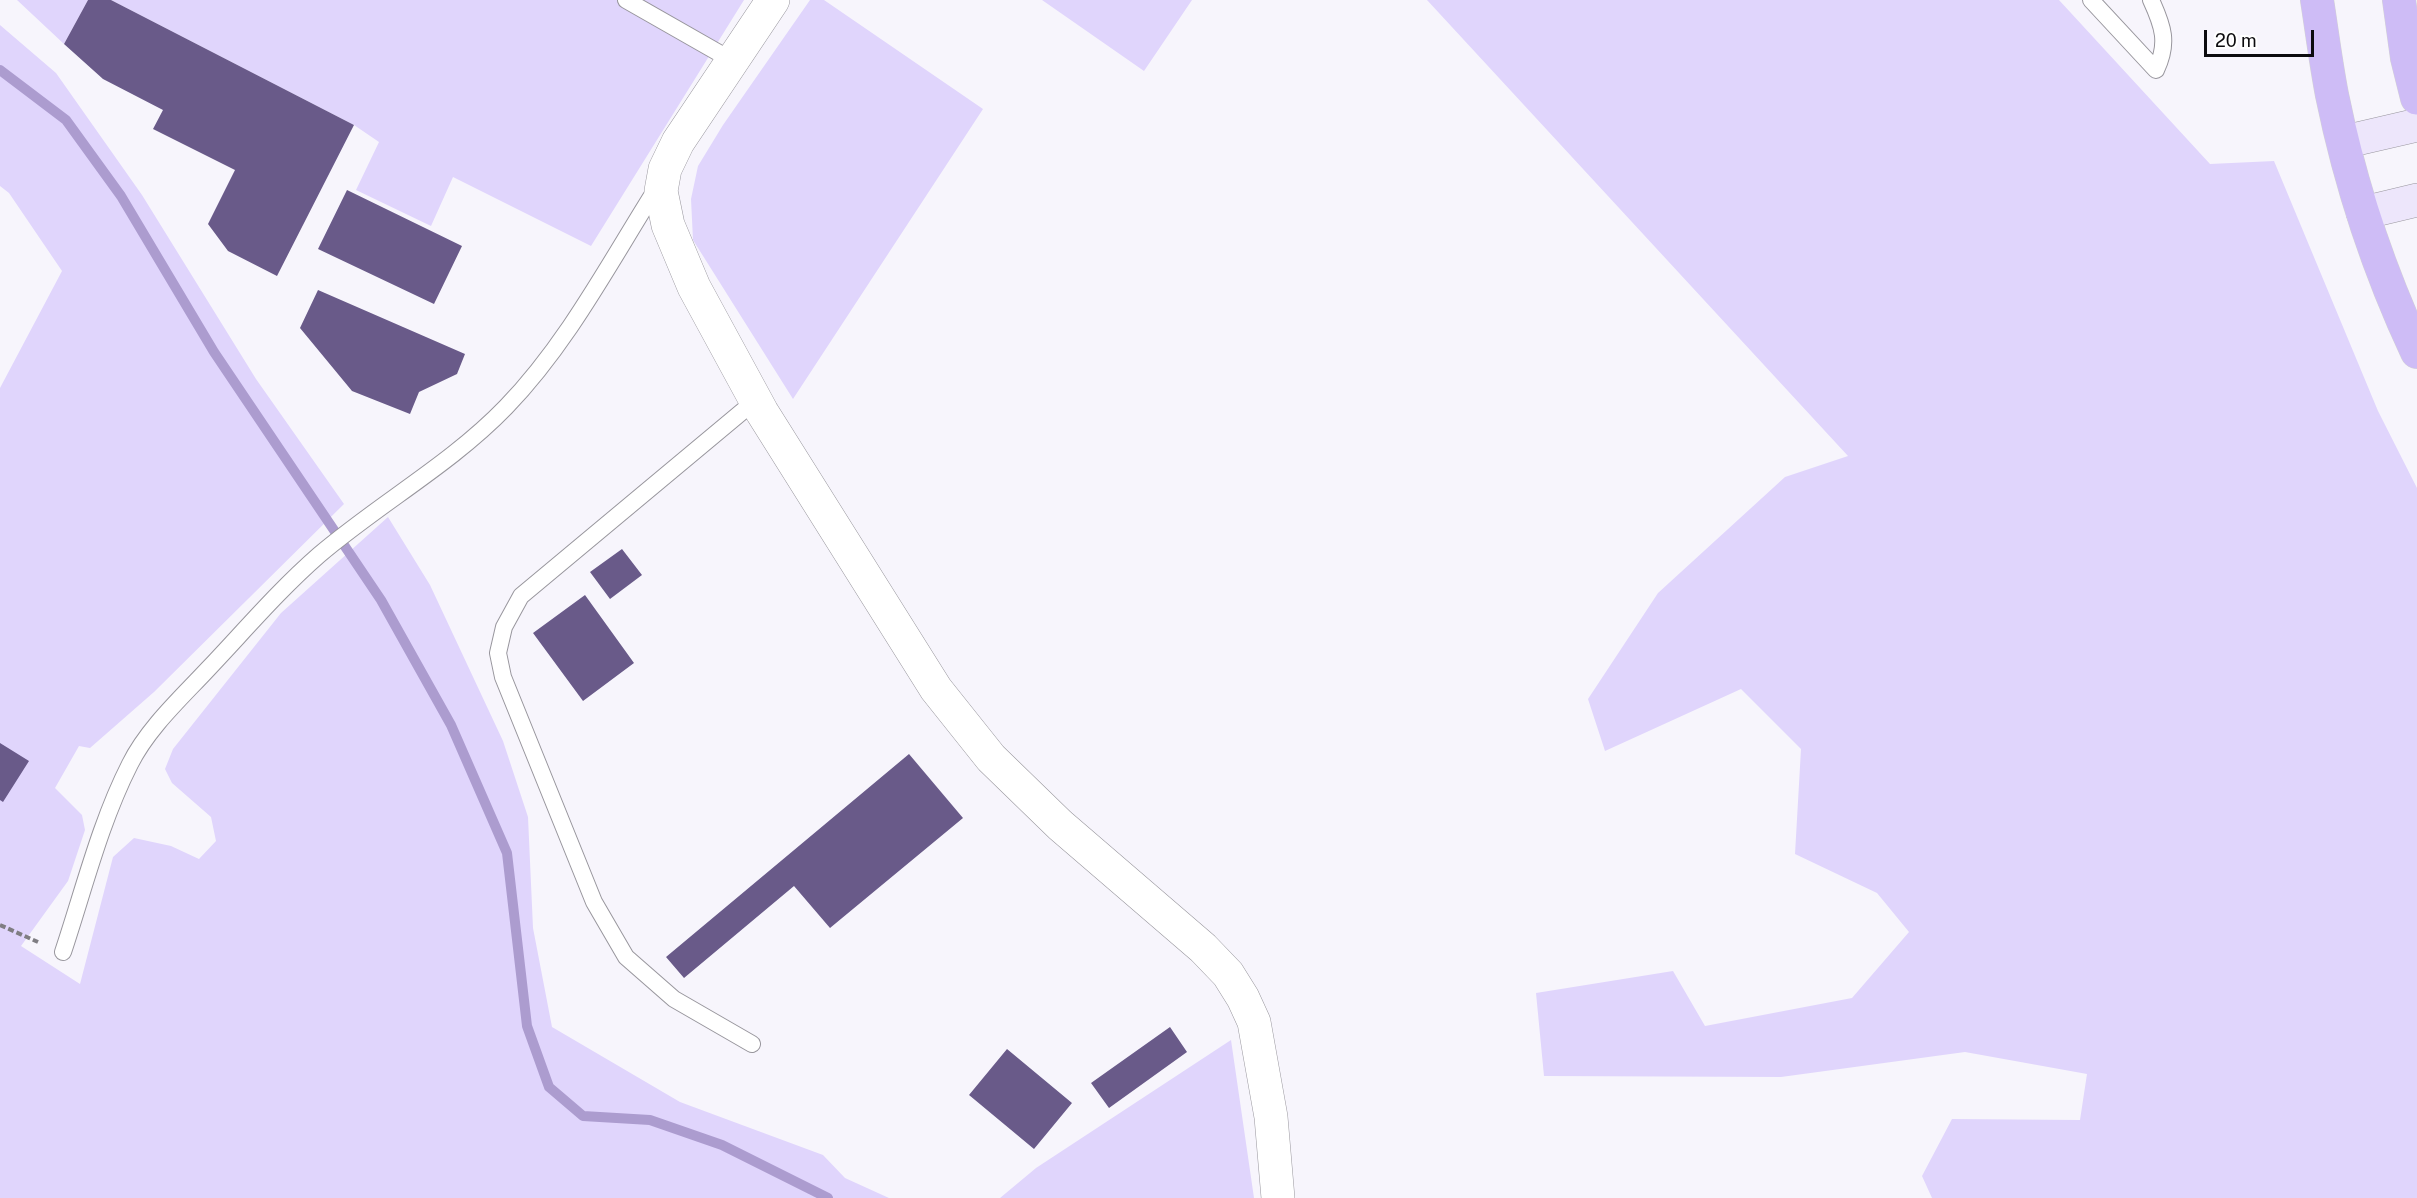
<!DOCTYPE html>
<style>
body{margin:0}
#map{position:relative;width:2417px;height:1198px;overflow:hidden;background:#f7f5fc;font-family:"Public Sans",sans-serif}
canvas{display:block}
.scale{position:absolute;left:2204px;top:30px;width:110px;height:27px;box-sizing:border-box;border:3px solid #0c0b0e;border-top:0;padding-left:8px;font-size:18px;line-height:21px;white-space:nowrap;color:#0c0b0e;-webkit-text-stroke:4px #fff;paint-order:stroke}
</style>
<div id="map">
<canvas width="2417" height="1198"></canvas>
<div class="scale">20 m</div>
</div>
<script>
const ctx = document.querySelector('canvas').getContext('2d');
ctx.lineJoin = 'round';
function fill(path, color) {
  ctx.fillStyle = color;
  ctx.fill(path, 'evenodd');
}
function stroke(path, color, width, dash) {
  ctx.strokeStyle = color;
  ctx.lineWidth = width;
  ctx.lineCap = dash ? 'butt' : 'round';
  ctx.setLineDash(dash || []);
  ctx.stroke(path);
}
const green = new Path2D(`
 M17,0H88L64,44Z
 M111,0H744L591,246L453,177L431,226L356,190L379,142L354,125Z
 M810,0H824L983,109L793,399L693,240L691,199L698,166L723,125Z
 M1042,0H1192L1144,71Z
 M1427,0H2059L2210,164L2274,161L2378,411L2417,488V1198H1932L1922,1176L1952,1119L2080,1120L2087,1074L1965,1052L1781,1077L1544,1076L1536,993L1673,971L1705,1026L1852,998L1909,932L1877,893L1795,854L1801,749L1741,689L1605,751L1588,699L1658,593L1785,477L1848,456Z
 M0,25L56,73L142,195L256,379L344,504L154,692L90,748L79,746L55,788L82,815L85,830L68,881L21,946L80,984L113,857L134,838L171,846L199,859L216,841L211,817L172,783L165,769L173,749L281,613L388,517L430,585L503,741L528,817L533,928L552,1027L680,1102L823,1155L845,1178L889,1198H0V388L62,271L9,193L0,186Z
 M1231,1040L1254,1198H1000L1036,1168Z`);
const stream = new Path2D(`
 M0,70L66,120L121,196L214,352L381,600L451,725L507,853L527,1026L549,1087L583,1116L650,1120L722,1145L828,1198`);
const building = new Path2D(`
 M88,0H111L354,125L277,276L228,251L208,224L235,170L153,129L163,110L103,79L64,44Z
 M347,190L462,246L434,304L318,249Z
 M318,290L465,354L457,374L419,392L410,414L352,391L300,328Z
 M622,549L642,575L610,599L590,572Z
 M585,595L634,663L583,701L533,633Z
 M0,743L29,761L3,802L0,800Z
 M909,754L963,818L830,928L794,886L684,978L666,957Z
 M1170,1027L1187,1052L1109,1108L1091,1083Z
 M1007,1049L1072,1103L1034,1149L969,1095Z`);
const path = new Path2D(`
 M0,925L38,942`);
const service = new Path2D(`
 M626,0L733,61
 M2091,0L2156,70C2169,43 2163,26 2151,0
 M63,952C84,889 100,823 130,764C148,728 181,698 208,669C245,630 279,590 319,555C380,503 451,464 506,407C568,343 611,260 658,186
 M752,1044L674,999L626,957L594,902L503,677L498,653L504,627L521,596L756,400`);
const tertiary = new Path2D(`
 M773,0L678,142L665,169L661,191L668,225L694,287L762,412L936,689L991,758L1060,825L1203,948L1228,974L1243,998L1254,1022L1271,1117L1278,1198`);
const secondary = new Path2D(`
 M2344,142L2417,125
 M2363,213L2417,200`);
const trunk = new Path2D(`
 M2317,0C2322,32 2326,64 2332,95C2350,183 2379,271 2417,352
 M2399,0L2407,58L2417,98`);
fill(green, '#e0d5fc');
stroke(stream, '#ac9ccf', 10);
fill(building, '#695a89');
stroke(service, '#98969d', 18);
stroke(tertiary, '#98969d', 34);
stroke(secondary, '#98969d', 34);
stroke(trunk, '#d3d3d4', 34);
stroke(path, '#7f7d82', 4, [6, 3]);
stroke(service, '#fff', 16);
stroke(tertiary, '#fff', 33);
stroke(secondary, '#ede6fb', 33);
stroke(trunk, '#cebcf6', 33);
</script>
